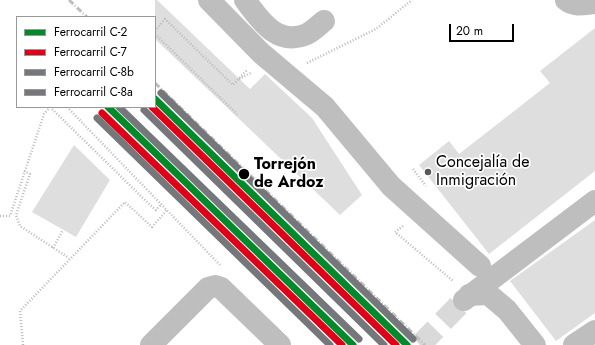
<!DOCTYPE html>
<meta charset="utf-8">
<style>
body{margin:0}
#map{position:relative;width:595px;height:345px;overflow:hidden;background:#fff;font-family:Jost,sans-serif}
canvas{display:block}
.legend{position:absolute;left:16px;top:16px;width:140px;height:92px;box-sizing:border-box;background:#fff;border:1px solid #999;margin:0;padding:5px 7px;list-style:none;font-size:12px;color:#000}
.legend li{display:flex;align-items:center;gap:8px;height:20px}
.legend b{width:20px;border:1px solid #999}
.scale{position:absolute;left:449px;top:24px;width:65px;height:18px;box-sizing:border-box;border:2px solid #000;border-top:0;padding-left:5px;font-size:12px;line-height:14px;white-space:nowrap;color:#000;-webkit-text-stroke:3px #fff;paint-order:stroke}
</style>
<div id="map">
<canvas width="595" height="345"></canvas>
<ul class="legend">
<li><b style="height:5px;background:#008a29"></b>Ferrocarril C-2</li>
<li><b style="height:5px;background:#de0118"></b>Ferrocarril C-7</li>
<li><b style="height:5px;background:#76777a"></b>Ferrocarril C-8b</li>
<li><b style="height:5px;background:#76777a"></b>Ferrocarril C-8a</li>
</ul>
<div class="scale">20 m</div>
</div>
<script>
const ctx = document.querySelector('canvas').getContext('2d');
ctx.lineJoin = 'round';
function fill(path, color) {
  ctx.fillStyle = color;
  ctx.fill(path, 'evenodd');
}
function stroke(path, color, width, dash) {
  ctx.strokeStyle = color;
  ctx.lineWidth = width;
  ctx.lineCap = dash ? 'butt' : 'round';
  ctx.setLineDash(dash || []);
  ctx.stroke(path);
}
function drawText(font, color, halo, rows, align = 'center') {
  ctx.font = font + ' Jost,sans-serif';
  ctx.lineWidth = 3.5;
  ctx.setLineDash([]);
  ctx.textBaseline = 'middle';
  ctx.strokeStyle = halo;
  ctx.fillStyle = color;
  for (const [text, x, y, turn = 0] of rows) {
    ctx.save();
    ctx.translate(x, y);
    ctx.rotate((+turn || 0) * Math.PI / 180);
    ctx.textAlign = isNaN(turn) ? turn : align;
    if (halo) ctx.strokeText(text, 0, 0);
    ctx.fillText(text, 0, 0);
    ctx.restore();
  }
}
const building = new Path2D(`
 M155,0H157L250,89L265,74L312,118L362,195L340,215L155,39Z
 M595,28V171L489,254L419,165L449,141L459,154L550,83L540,71Z
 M74,145L110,180L76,237L32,212Z
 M595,220V313L556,341L510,281Z`);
const minorTunnel = new Path2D(`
 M420,345L464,300`);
const path = new Path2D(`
 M155,31L165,19L233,85L247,70
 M155,34L237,114
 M307,63L376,29L412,0
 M239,79L251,73
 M50,107L150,205L156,210L162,204
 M67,107L220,265
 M413,169L426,186
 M24,171L30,174L16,215L20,226L69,258
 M0,216H10L44,114L50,107
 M403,226L395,232L453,281
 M53,248L63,230
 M23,345L20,311L125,202L152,227L167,210`);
const minor = new Path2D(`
 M209,0L261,53L325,107L391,186L480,266
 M245,0C260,20 277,47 307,34C313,31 319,25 324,21
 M469,295L488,294L507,310L535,345
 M464,300L595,201
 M151,345L208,288L215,286L221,288L280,345
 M574,345L595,331`);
const major = new Path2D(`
 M566,0C574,7 585,4 595,3`);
const rail = new Path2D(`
 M69,0L87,17
 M155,83L425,345`);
const rail1 = new Path2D(`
 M155,99L407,345
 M108,107L353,345`);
const rail2 = new Path2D(`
 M152,107L396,345
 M102,113L342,345`);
const rail3 = new Path2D(`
 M161,93L413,339
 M119,107L359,339`);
const rail4 = new Path2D(`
 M144,110L384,345
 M97,118L330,345`);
const markers = [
 [428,172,4,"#595959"],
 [244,174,6,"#000"]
];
const poiNames = [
 ["Concejalía de",436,163],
 ["Inmigración",436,181]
];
const stopNames = [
 ["Torrejón",254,165],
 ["de Ardoz",254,183]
];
fill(building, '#dedede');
stroke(minorTunnel, '#d9d9d9', 22, [22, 11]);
stroke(path, '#b9b9b9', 2.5, [1, 2]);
stroke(minor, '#bebebe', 22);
stroke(major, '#bebebe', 22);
stroke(rail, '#bebebe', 3, [6, 2, 1, 2]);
stroke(rail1, '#008a29', 7);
stroke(rail2, '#de0118', 7);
stroke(rail3, '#76777a', 7);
stroke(rail4, '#76777a', 7);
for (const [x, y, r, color] of markers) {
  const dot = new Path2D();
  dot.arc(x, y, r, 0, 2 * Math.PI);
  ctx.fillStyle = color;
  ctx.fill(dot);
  stroke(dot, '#fff', 1.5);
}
drawText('16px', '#000', '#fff', poiNames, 'left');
drawText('bold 16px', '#000', '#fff', stopNames, 'left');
</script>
